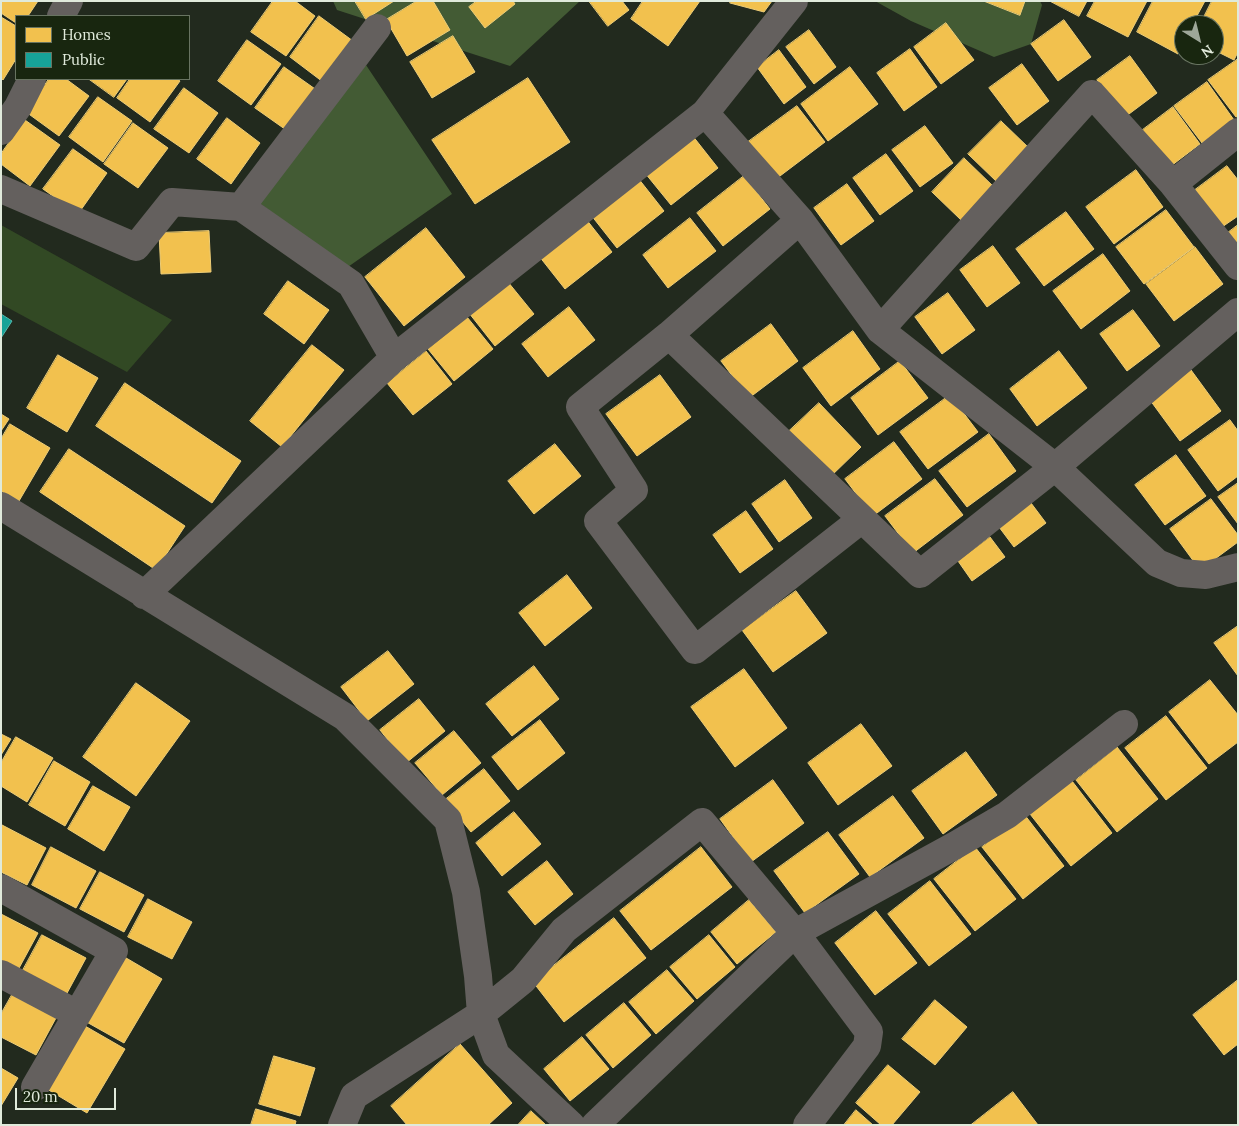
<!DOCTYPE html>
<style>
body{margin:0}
#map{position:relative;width:1239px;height:1126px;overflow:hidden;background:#222a1e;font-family:Lora,serif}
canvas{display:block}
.frame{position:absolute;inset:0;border:2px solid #e0eadb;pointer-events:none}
.legend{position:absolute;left:15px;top:15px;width:175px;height:65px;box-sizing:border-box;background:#18260f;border:1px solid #687461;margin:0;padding:6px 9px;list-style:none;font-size:15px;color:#e0eadb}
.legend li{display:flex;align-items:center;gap:10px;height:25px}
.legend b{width:25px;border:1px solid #687461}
.north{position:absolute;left:1174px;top:15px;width:50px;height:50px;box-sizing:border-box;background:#18260f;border:1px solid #687461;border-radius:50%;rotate:144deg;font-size:14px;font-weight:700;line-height:20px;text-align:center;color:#e0eadb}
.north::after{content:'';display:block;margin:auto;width:18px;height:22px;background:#9ea799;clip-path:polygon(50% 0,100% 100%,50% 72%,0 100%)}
.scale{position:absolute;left:15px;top:1088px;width:101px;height:22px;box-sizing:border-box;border:2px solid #e0eadb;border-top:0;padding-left:6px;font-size:15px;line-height:18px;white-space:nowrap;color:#e0eadb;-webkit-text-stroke:4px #18260f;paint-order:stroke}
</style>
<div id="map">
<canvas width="1239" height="1126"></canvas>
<div class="frame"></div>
<ul class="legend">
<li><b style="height:14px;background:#f2c14e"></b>Homes</li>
<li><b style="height:14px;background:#17a398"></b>Public</li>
</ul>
<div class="north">N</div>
<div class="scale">20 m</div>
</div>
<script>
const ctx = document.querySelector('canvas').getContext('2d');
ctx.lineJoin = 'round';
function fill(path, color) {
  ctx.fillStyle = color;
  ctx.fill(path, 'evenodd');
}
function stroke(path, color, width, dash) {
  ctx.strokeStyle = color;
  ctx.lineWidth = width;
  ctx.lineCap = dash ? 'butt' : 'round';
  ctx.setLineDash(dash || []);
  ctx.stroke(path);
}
const green = new Path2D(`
 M1,225L172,320L127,372L1,304Z`);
const forest = new Path2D(`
 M333,1H580L510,66L337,10Z
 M875,1H1040L1042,5L1031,44L994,57L911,21Z
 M366,65L452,194L345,269L257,201Z`);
const homes = new Path2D(`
 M1,1H38L28,16H16V23L1,13Z
 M273,1H295L315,16L286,56L251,32Z
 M355,1H394L366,19Z
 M417,1H433L450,30L407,56L386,20Z
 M477,1H513L515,4L485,28L469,7Z
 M589,1H622L629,10L608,26Z
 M643,1H700L668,46L631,19Z
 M731,1H772L764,12L730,3Z
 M984,1H1025L1020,15Z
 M1050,1H1087L1079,16Z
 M1095,1H1147L1128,37L1087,16Z
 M1153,1H1205L1192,25H1184V41L1178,54L1137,32Z
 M1212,1H1238V52L1234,60L1214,50V25H1200Z
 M319,16L353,41L323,82L290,57Z
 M1,17L16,26V59L3,80L1,78Z
 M1064,20L1091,57L1058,81L1031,44Z
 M946,23L974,60L941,84L914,47Z
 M809,30L836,67L814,84L786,47Z
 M453,36L475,72L432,98L410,62Z
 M247,40L281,64L251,105L218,81Z
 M910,49L937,87L904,111L877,73Z
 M779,50L806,87L784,104L757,67Z
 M1130,56L1157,93L1125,117L1097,80Z
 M1238,59V116L1236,117L1208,80Z
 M1022,64L1049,101L1017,125L989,88Z
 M284,67L318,91L289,132L255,108Z
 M850,67L878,104L828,141L801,104Z
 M528,78L570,142L475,204L432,140Z
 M49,79H66L89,96L59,136L26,112Z
 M89,79H127L114,97Z
 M130,79H177L180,81L150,122L117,98Z
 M1207,82L1234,120L1202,143L1174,106Z
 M184,88L218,113L189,153L154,129Z
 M98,97L132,121L103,162L69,137Z
 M797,106L825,142L776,179L748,142Z
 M1173,107L1200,144L1167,169L1140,132Z
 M227,118L260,143L231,184L197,159Z
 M25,120L60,145L30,186L1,164V154Z
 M1001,121L1030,149L997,182L968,154Z
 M133,123L168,148L138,188L104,164Z
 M925,126L953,163L920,187L892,150Z
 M692,135L718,168L671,205L645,173Z
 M73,149L107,173L78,214L43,189Z
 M886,154L913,191L880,215L853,178Z
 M964,158L994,187L961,220L932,192Z
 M1227,166L1238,180V216L1222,227L1195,190Z
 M1136,170L1163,207L1114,244L1086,207Z
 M744,176L770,209L723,246L697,213Z
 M638,178L664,211L617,248L591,215Z
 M847,184L874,221L841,245L814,208Z
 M1166,210L1194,247L1144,284L1116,247Z
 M1066,212L1094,249L1044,286L1016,249Z
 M690,218L716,251L668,288L643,255Z
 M586,219L612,252L565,289L539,256Z
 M1238,225V252L1225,235Z
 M426,228L465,277L404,326L365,277Z
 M209,231L211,272L161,274L159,233Z
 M993,246L1020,283L987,307L960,270Z
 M1195,247L1223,284L1174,321L1146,284Z
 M1103,254L1130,291L1081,329L1053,291Z
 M288,281L329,310L304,344L264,314Z
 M508,282L534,314L495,346L469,313Z
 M948,293L975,330L942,354L915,317Z
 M569,307L595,340L548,377L522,344Z
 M1133,310L1160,346L1127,371L1100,334Z
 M467,317L493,349L454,381L428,349Z
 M771,324L798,361L749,398L721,361Z
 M853,331L880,369L831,406L803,368Z
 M312,345L344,370L282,447L250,421Z
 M426,351L452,384L413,415L387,383Z
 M1059,351L1087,388L1037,426L1010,389Z
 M58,355L98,378L67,432L27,408Z
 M900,361L928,398L878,435L851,398Z
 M1191,370L1221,411L1180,441L1150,400Z
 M660,375L691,417L637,456L606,414Z
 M125,383L241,461L212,503L96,426Z
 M950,395L978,432L928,469L900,432Z
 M819,403L861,447L828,479L785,435Z
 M1,414L9,419L1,431Z
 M1230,420L1238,431V476L1218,491L1188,450Z
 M10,424L50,448L19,501L1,491V439Z
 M989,434L1016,471L967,507L939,471Z
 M894,442L922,479L873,516L845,479Z
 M555,444L581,476L534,514L508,481Z
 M69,449L185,526L156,570L40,492Z
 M1176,455L1206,496L1165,525L1135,485Z
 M935,479L963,515L913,553L885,516Z
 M785,480L812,518L779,542L752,504Z
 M1238,483V524L1218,497Z
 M1211,499L1238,535V542L1200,570L1170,529Z
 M1031,503L1046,523L1014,547L999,527Z
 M746,511L773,549L740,573L713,535Z
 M990,537L1005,557L972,581L958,561Z
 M567,575L592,608L545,646L519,613Z
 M796,591L827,633L773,672L742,630Z
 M1238,626V676L1214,643Z
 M388,651L414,684L367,721L341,687Z
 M534,666L559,699L512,736L486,704Z
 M744,669L787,728L735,767L691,707Z
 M1210,680L1238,715V742L1209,764L1169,712Z
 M136,683L190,721L136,796L83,757Z
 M419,699L445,731L406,763L380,730Z
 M1166,716L1207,768L1166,800L1125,748Z
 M540,720L565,753L518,790L492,757Z
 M861,724L892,766L838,805L808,763Z
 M454,731L481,763L442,795L415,763Z
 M1,734L11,739L1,755Z
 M16,737L53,758L27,802L1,786V763Z
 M1117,747L1158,799L1117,832L1076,780Z
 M966,752L997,795L943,834L912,791Z
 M54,761L90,782L65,826L29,805Z
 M484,769L510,801L471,832L445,800Z
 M773,780L804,823L751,862L720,819Z
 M1072,781L1112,833L1071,866L1030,814Z
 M93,786L130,807L104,851L68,829Z
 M893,796L924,838L870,877L839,835Z
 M514,812L541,844L502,876L476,843Z
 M1024,814L1064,866L1023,899L982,847Z
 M2,825L46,848L27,885L1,872V827Z
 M828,832L859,874L805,913L774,871Z
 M51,847L96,871L76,908L32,885Z
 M701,847L732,887L651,950L620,911Z
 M975,847L1016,899L975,931L934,879Z
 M547,861L573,894L535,925L508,892Z
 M100,872L144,895L124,932L80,909Z
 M930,881L971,934L929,966L888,914Z
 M148,899L192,922L172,959L128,937Z
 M749,900L776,932L737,964L711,932Z
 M876,911L917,963L875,995L835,943Z
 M1,914L38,933L18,970L1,962Z
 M614,918L646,958L564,1022L533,982Z
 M42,935L86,958L66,995L22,972Z
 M709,935L735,967L697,999L670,967Z
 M121,955L162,979L124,1043L83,1020Z
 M667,970L694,1001L656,1034L629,1002Z
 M1238,980V1044L1224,1055L1193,1015Z
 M12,995L56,1018L36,1055L1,1037V1014Z
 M935,1000L967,1027L935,1065L902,1039Z
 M624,1003L651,1035L613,1068L586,1035Z
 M85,1026L125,1049L87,1113L47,1089Z
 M582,1037L609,1069L570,1101L544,1069Z
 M460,1044L512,1103L488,1125H407L391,1106Z
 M274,1056L315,1068L300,1116L259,1104Z
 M888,1065L920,1092L892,1125H881L856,1103Z
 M1,1068L18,1078L1,1106Z
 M1013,1092L1038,1125H971Z
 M256,1109L296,1121L295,1125H251Z
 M856,1110L873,1125H844Z
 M531,1111L546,1125H518Z`);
const public = new Path2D(`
 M1,314L12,321L1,338Z`);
const street = new Path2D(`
 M61,16L69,1
 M705,113L800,220L880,330L1055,467L1157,563L1181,573L1206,575L1238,567
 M1,131L18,107L32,79
 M1173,184L1238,132
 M1,189L136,247L172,202L241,207L377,28
 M241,207L351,284L394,358
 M800,220L669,335L580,407L634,490L598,521L695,650L862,519
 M880,330L1092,94L1173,184L1238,266
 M669,335L920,574L1055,467L1238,312
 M1,506L345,717L448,820L466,892L478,976L481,1014L496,1055L571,1125
 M144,595L394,358L705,113L794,1
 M1,888L114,951L35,1087
 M1,974L77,1014
 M342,1125L354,1096L481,1014L523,980L564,930L702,822L795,933L869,1032L867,1046L807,1125
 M595,1125L795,933L954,846L1007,815L1124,724`);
fill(green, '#324924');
fill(forest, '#435b34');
fill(homes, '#f2c14e');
stroke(homes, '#edcd78', 1);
fill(public, '#17a398');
stroke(public, '#53b8ac', 1);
stroke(street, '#64605e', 28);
</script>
